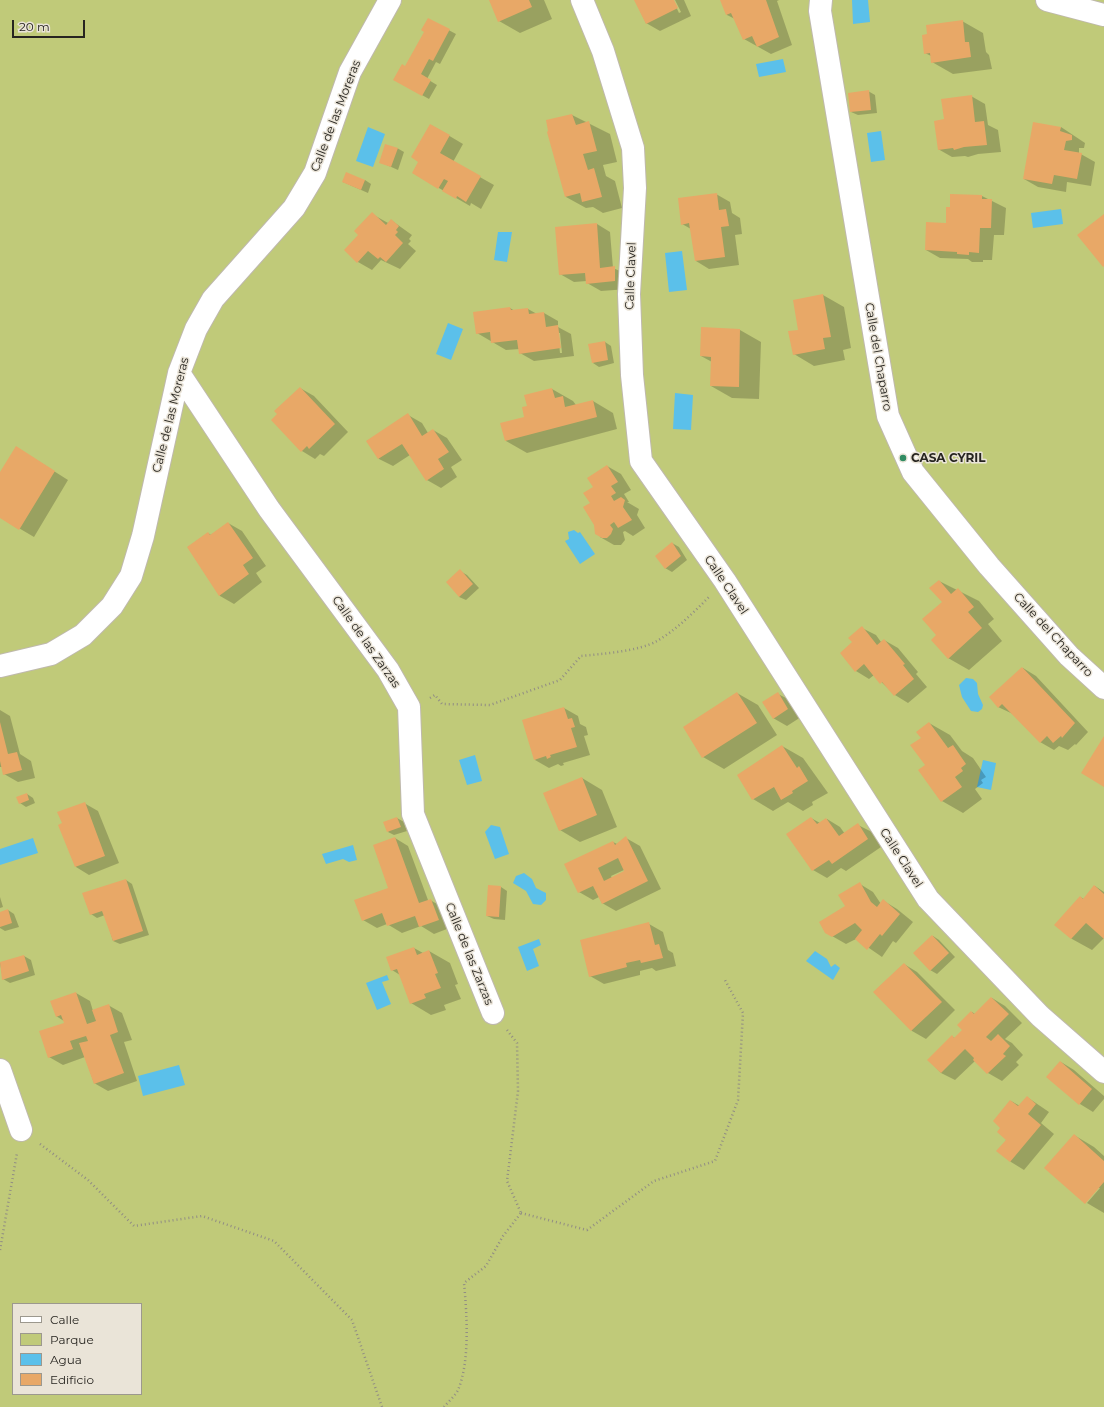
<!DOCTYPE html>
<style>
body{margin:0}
#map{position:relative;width:1104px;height:1407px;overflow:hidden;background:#eae4d8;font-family:Montserrat,sans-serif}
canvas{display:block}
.legend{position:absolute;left:12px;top:1303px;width:130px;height:92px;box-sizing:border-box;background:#eae4d8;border:1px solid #9c988e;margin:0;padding:5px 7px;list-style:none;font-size:12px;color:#272520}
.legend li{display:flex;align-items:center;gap:8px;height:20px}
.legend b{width:20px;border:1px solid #9c988e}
.scale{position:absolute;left:12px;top:20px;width:73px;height:18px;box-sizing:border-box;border:2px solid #272520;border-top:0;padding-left:5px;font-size:12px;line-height:14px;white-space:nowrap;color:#272520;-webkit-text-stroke:3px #eae4d8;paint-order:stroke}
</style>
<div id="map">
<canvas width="1104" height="1407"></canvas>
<ul class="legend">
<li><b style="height:5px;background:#fff"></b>Calle</li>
<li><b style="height:11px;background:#c0ca79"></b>Parque</li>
<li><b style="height:11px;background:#5bc0ea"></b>Agua</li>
<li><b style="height:11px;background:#e8a867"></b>Edificio</li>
</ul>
<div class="scale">20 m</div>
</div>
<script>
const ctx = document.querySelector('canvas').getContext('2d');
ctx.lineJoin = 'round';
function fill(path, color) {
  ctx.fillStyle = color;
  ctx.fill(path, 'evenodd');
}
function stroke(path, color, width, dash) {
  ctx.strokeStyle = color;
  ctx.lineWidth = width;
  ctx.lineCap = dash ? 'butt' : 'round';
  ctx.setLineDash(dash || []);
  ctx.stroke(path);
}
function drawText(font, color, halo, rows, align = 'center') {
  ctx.font = font + ' Montserrat,sans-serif';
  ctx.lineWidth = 3;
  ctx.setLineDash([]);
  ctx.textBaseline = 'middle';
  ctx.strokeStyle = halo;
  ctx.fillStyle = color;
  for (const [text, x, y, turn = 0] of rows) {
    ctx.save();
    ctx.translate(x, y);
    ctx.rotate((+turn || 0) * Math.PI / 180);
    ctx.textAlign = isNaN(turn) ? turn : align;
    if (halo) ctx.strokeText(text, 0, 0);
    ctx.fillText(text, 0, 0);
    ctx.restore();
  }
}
const green = new Path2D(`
 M0,0H1104V1407H0ZM13,1304H141V1394H13Z`);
const water = new Path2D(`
 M852,0H868L870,22L853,24Z
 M783,59L786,72L759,77L756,64Z
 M368,127L385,134L373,167L356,161Z
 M881,131L885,160L871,162L867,133Z
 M1061,209L1063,224L1033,228L1031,213Z
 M498,232H512L507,262L494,260Z
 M682,251L687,290L669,292L665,253Z
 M448,323L463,329L451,360L436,354Z
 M675,393L693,395L691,430L673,429Z
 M574,530L578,533L580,532L595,554L580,564L565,541L569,539L568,532Z
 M966,678L973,679L977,683L978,694L983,705L982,709L978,712L971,711L962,697L959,685Z
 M475,755L482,781L467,785L459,760Z
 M983,760L996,763L991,790L977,787Z
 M491,825L500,827L509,854L495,859L485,832Z
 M33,838L38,853L0,865V849Z
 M353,845L357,860L349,862L343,859L326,864L322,854Z
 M524,873L532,879L536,888L546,893V900L541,905L533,904L526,891L513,883L516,876Z
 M539,939L541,945L533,949L539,966L527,971L518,947Z
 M815,951L827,959L831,967L835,964L840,968L833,980L806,961Z
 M387,975L389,980L382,982L391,1004L377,1010L366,983Z
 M179,1065L185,1085L143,1096L138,1076Z`);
const shadow = new Path2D(`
 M490,0H544L552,19L520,33L499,21Z
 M635,0H673L679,13L681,12L675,0H684L691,16L660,31L646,23Z
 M721,0H779L777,1L792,45L771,54L744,39L735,19L727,15Z
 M428,19L456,34L440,64L436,62L427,79L437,85L429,99L395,80L406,67L425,32Z
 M962,21L983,33L986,52L989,55L992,69L953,74L932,62L931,56L925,53Z
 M868,91L875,95L877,113L858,115L851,112Z
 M971,96L985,104L988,125L998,130L1001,152L978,154L968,157L965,156L952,157L938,149L945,120Z
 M572,115L610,134L617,162L603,165L606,176L615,181L622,208L603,213L593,207L586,208L566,197L547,121Z
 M431,125L463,144L453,162L494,185L481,209L471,203L470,206L413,173L420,161Z
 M1061,127L1085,143L1084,148H1079V153L1095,162L1091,186L1067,182L1066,192L1038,187L1024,179Z
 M397,148L404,152L398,170L380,162Z
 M365,180L371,184L368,193L343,182Z
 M716,194L730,202L732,213L740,218L742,234L735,235L739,265L709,269L696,261L691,229L682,224Z
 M982,196L1006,208L1004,235H994L992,260H983V262H972L968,259L940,258L926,250L947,224Z
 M372,214L388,223L391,220L412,235L409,239L411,241L408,244L416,251L400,269L381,260L372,270L358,262L359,235Z
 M597,224L610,232L613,268L629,275L628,289L601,291L587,283V281L574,282L560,274Z
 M823,295L844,307L851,348L843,350L845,360L814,366L794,354L800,331Z
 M510,308L515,311L528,309L537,314L544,313L558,321V327L571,334L574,356L534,361L520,353V349L506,350L477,333ZM558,333H560L562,353H560Z
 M702,328L740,330L761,342L759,399L732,398L711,386L712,362L701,356Z
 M605,342L611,346L614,363L599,367L593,363Z
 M300,388L314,396L348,432L324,456L320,454L315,459L302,451L278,414Z
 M552,389L573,401L576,405L593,401L613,413L617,429L527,453L506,441L502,424L525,418L528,407L525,396Z
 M408,415L422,423L428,433L433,430L447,438L462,460L451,467L457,477L441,488L427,480L410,455L393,466L379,459L367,441Z
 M30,456L68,480L34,537L0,517V473Z
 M607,466L621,474L631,490L624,494L629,502H627L639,509L637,515L645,528L633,536L625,531L623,532L625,540L621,545H614L600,537L591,504L594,487Z
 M228,523L242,531L266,566L256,573L262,582L234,604L220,596L188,547L208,533L211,535Z
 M672,543L679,547L687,560L672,572L665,568Z
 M460,571L467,575L479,588L466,600L459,597Z
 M939,581L979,601L994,619L988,624L1002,641L969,670L948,658L944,602Z
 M862,628L876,635L881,642L884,640L898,648L918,672L916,674L927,687L908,703L895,695L874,675L869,679L856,671L854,642Z
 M1023,668L1036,676L1088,732L1076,745L1075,744L1068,750L1059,746L1054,750L1040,742L1013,714L998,707Z
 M737,693L758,705L777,735L724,769L703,757Z
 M778,694L792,701L801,717L787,726L773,718Z
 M564,708L578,716L580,724L586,727L588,735L584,736L590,755L563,763L564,765L561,766L558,764L549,768L535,760Z
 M0,710L10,716L20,754L31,761L35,778L18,782L4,774L2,767H0Z
 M929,723L950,735L962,751L973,758L986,777L981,780L983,783L975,789L982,799L963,813L942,801L926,765L922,738Z
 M782,746L803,758L828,793L812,802L813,805L803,811L788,802L773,811L753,799Z
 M582,778L602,790L617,827L580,842L560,830Z
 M27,794L33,798L35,803L26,807L20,803Z
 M84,803L98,811L119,863L89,875L76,867L60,825L63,824Z
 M397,818L404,822L407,831L394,835L388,832Z
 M811,818L820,823L827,819L840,827L845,834L858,825L872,832L881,847L846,871L841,868L827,878L813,870Z
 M395,838L408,846L428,900H430L444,908L452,927L434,934L421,926L402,933L387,924L377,928L363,920L389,888Z
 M626,838L640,846L661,889L616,911L602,903L599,897L593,900L579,892L613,842L617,844ZM624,870L625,872L612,878L611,876Z
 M126,880L132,884L149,935L120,944L113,941L105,915L97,918L91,914Z
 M860,884L873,892L881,904L884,901L897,909L913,922L896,943L893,941L882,957L856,939L846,944L832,936Z
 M1095,886L1104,892V938L1092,950L1072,939L1056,925L1080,897L1084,899Z
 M501,887L507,891L505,920L494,919L487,916Z
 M0,897L3,907L0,908Z
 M8,910L14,914L19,927L5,931L0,928V913Z
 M649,924L663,932L668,950L673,953L676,966L656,971L652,968L640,971V975L604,984L590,976Z
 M933,936L939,940L955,957L937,974L930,970Z
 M414,948L423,953L429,951L450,963L458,984L455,985L461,999L444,1005L446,1010L431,1015L411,1003L400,975L392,970Z
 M24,956L31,960L35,975L10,983L3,979L0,963Z
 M904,964L917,972L955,1010L926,1039L912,1031L874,992Z
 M76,993L90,1001L93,1011L108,1005L122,1013L132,1040L124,1042L137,1081L108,1091L94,1083L85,1057L63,1065L49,1057L65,1023L64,1021L56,1016Z
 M992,998L1005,1006L1022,1023L1005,1039L1012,1043L1023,1055L1016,1062L1019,1065L1002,1081L988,1073L975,1061L955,1080L941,1073L929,1060L952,1037L955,1038L963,1030L972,1012L975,1014Z
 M1061,1062L1074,1070L1104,1096V1099L1093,1112L1080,1104Z
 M1027,1097L1049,1112L1041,1123L1054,1134L1024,1170L1011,1162L998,1151L1007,1139L1011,1101L1020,1106Z
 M1074,1135L1094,1147L1104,1156V1213L1087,1203L1100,1188H1098Z`);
const building = new Path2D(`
 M489,0H529L532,7L498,22Z
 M634,0H674L678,8L646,24Z
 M720,0H766L779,37L757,47L752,36L743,40L731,13L726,15Z
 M428,18L450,29L433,61L429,59L421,74L431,80L422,96L393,80L402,64L405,66L424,32L421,30Z
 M963,20L965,42H969L971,57L931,63L930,53L924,54L922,35L927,34L926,25Z
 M869,90L871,110L850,112L848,93Z
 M972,95L975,122L984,121L987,145L964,147L954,150L953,148L938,150L934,121L944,119L941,99Z
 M572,114L576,125L589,121L597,151L583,154L588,170L594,168L602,197L582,202L580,193L565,197L547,132L548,131L546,120Z
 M1033,122L1061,127L1060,131L1072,135V140L1066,141L1064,150L1082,153L1077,179L1054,175L1052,184L1023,179Z
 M430,124L450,135L440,153L481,176L466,202L457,196L456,199L442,191L448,181L444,179L438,189L412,173L418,162L411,157Z
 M385,144L398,148L391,167L379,163Z
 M346,172L365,180L361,190L342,182Z
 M717,193L719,210L726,209L729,226L721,227L725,257L695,261L689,223L681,225L678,198Z
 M950,194L982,195V199H992L991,228H980L979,253L969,252V255L957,254V252L925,250L926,222L946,223V207H950Z
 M372,212L386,225L391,219L399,226L396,230L398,232L395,235L403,243L386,262L380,257L378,259L368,251L357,263L344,250L358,235L354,231Z
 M1104,214V266L1103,267L1077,235Z
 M597,223L600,268L615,266V281L586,284L585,273L559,275L555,227Z
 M823,294L831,337L823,338L825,349L793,355L788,331L798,330L793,300Z
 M510,307L511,310L528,308L529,314L544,312L546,327L558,325L561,348L519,354L517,340L491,343L490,332L476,334L473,312Z
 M701,327L740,329L739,387L710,386L711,357L700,356Z
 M605,341L608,360L592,363L588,344Z
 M300,387L335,424L309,449L307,446L301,452L271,420L277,414L274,411Z
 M552,388L555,398L563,396L565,407L593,400L597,417L505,441L500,423L524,417L522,407L527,406L524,395Z
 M408,413L422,436L433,429L449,452L438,459L444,469L426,481L402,444L378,459L366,441Z
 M16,446L55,471L19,530L0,518V472Z
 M607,465L618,482L611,486L616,493L611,496L614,501L621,497L625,500L623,507L632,520L618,528L614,522L610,525L613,529L611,534L607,538H602L595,534L594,525L583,507L590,503L583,493L593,487L587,478Z
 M228,522L253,558L243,565L249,574L219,596L187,547L208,532L210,535Z
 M672,542L681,556L665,569L655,556Z
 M460,569L473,584L459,597L446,582Z
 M939,580L951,594L958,588L974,607L968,612L982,628L948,659L931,640L936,635L922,619L942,602L929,588Z
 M862,626L877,645L884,639L905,664L903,665L914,679L894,696L882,682L880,684L864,664L855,672L840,653L852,642L848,638Z
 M1022,667L1075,723L1062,738L1061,736L1053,743L1047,736L1040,743L1002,704L998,708L989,697Z
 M737,692L757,723L702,758L683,727Z
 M778,692L788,709L773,719L762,702Z
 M564,707L568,719L572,718L575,727L571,728L577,747L550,755L551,757L547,759L546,756L534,760L522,720Z
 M0,722L8,754L17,752L22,770L3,775L0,761Z
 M929,722L948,748L953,745L966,764L961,768L963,771L955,777L962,787L941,802L918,770L925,765L910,745L921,738L916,732Z
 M1104,736V787L1081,773Z
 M782,745L797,768L799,766L808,781L792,791L793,793L781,800L774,787L752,800L737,775Z
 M582,777L597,815L559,831L543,793Z
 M27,793L29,800L19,804L16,797Z
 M85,802L105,856L75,867L58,825L62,823L57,812Z
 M397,817L401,827L387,832L383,822Z
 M811,817L817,824L826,818L839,836L858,823L868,839L832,864L829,860L812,871L786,834Z
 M626,836L648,881L602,904L593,886L578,893L564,864L613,841L615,845ZM618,858L624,871L604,881L598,868Z
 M395,837L419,903L431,899L439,920L419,927L415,916L387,926L382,913L362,921L354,900L388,888L373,845Z
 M126,879L143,931L113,941L102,911L90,915L82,893Z
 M860,882L871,902L877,907L883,899L900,914L882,936L880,934L867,950L855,939L862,930L855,923L832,937L825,933L819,922L845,906L838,895Z
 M488,885L501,886L499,917L486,916Z
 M1094,885L1104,894V939L1086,923L1071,939L1054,925L1080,896L1083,899Z
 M8,909L12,923L0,927V912Z
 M649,922L655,945L659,944L663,958L641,963L640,960L626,963L627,967L589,977L580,940Z
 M932,935L949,953L930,971L913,953Z
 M414,947L417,955L429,950L438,973L435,974L441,988L424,994L426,998L410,1004L397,969L391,971L386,957Z
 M24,955L29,971L2,980L0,962Z
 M904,963L942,1002L911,1031L873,992Z
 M76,992L87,1024L96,1021L92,1010L109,1004L118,1032L110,1035L124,1073L94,1084L79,1043L88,1041L86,1036L70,1041L73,1049L48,1058L39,1031L64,1023L61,1015L56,1017L50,1001Z
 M991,997L1009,1014L986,1037L991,1041L998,1034L1010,1046L1003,1054L1006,1056L987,1074L973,1060L974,1058L965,1049L941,1073L927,1060L952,1035L954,1038L962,1030L957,1025L971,1011L974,1014Z
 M1060,1061L1092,1089L1079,1105L1046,1077Z
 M1027,1096L1036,1104L1028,1114L1041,1125L1010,1162L996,1151L1006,1140L997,1132L1000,1128L993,1121L1010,1100L1018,1106Z
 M1074,1134L1104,1161V1182L1085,1204L1044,1168Z`);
const path = new Path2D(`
 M430,698L435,695L442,704L490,705L560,680L581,656C601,654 640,651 657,641C676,630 693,613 709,597
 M507,1030L517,1043L518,1091L507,1181L521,1213
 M40,1144L88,1180L134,1226L202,1216L274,1241L352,1320L382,1407
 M521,1213L587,1230L654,1181L715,1161L738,1100L743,1013L725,980
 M0,1250L17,1153
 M444,1407C448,1402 455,1396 458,1390C470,1362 467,1314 464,1283L486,1266L503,1236L521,1213`);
const minor = new Path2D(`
 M582,0L603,51L633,148L635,188L629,294L632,375L641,461L725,581L928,899L1040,1016L1104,1072
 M821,0L820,11L888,416L913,472L989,566L1069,656L1104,688
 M1047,0L1104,15
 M179,373L269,509L388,670L409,707L413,814L493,1013
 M0,666L51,654L83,635L112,606L131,576L143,536L179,373L196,329L213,299L294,208L315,173L350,72L390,0
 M0,1070L21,1130`);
const markers = [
 [903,458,4,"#318c63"]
];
const streetNames = [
 ["Calle de las Moreras",336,116,-69],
 ["Calle Clavel",631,276,-88],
 ["Calle del Chaparro",878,357,80],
 ["Calle de las Moreras",171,415,-76],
 ["Calle Clavel",726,585,56],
 ["Calle del Chaparro",1053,635,47],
 ["Calle de las Zarzas",366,642,55],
 ["Calle Clavel",901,858,57],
 ["Calle de las Zarzas",469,954,68]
];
const poiNames = [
 ["CASA CYRIL",911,458]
];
fill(green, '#c0ca79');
fill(water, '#5bc0ea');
fill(shadow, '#0003');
fill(building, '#e8a867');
stroke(minor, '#bfb9ad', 24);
stroke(path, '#918d84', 2.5, [1, 3]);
stroke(minor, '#fff', 22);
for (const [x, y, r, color] of markers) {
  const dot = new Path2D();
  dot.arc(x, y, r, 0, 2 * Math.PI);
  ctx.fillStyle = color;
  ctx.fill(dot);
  stroke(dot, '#eae4d8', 1.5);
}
drawText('12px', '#272520', '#eae4d8', streetNames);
drawText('bold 12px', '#272520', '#eae4d8', poiNames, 'left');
</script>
